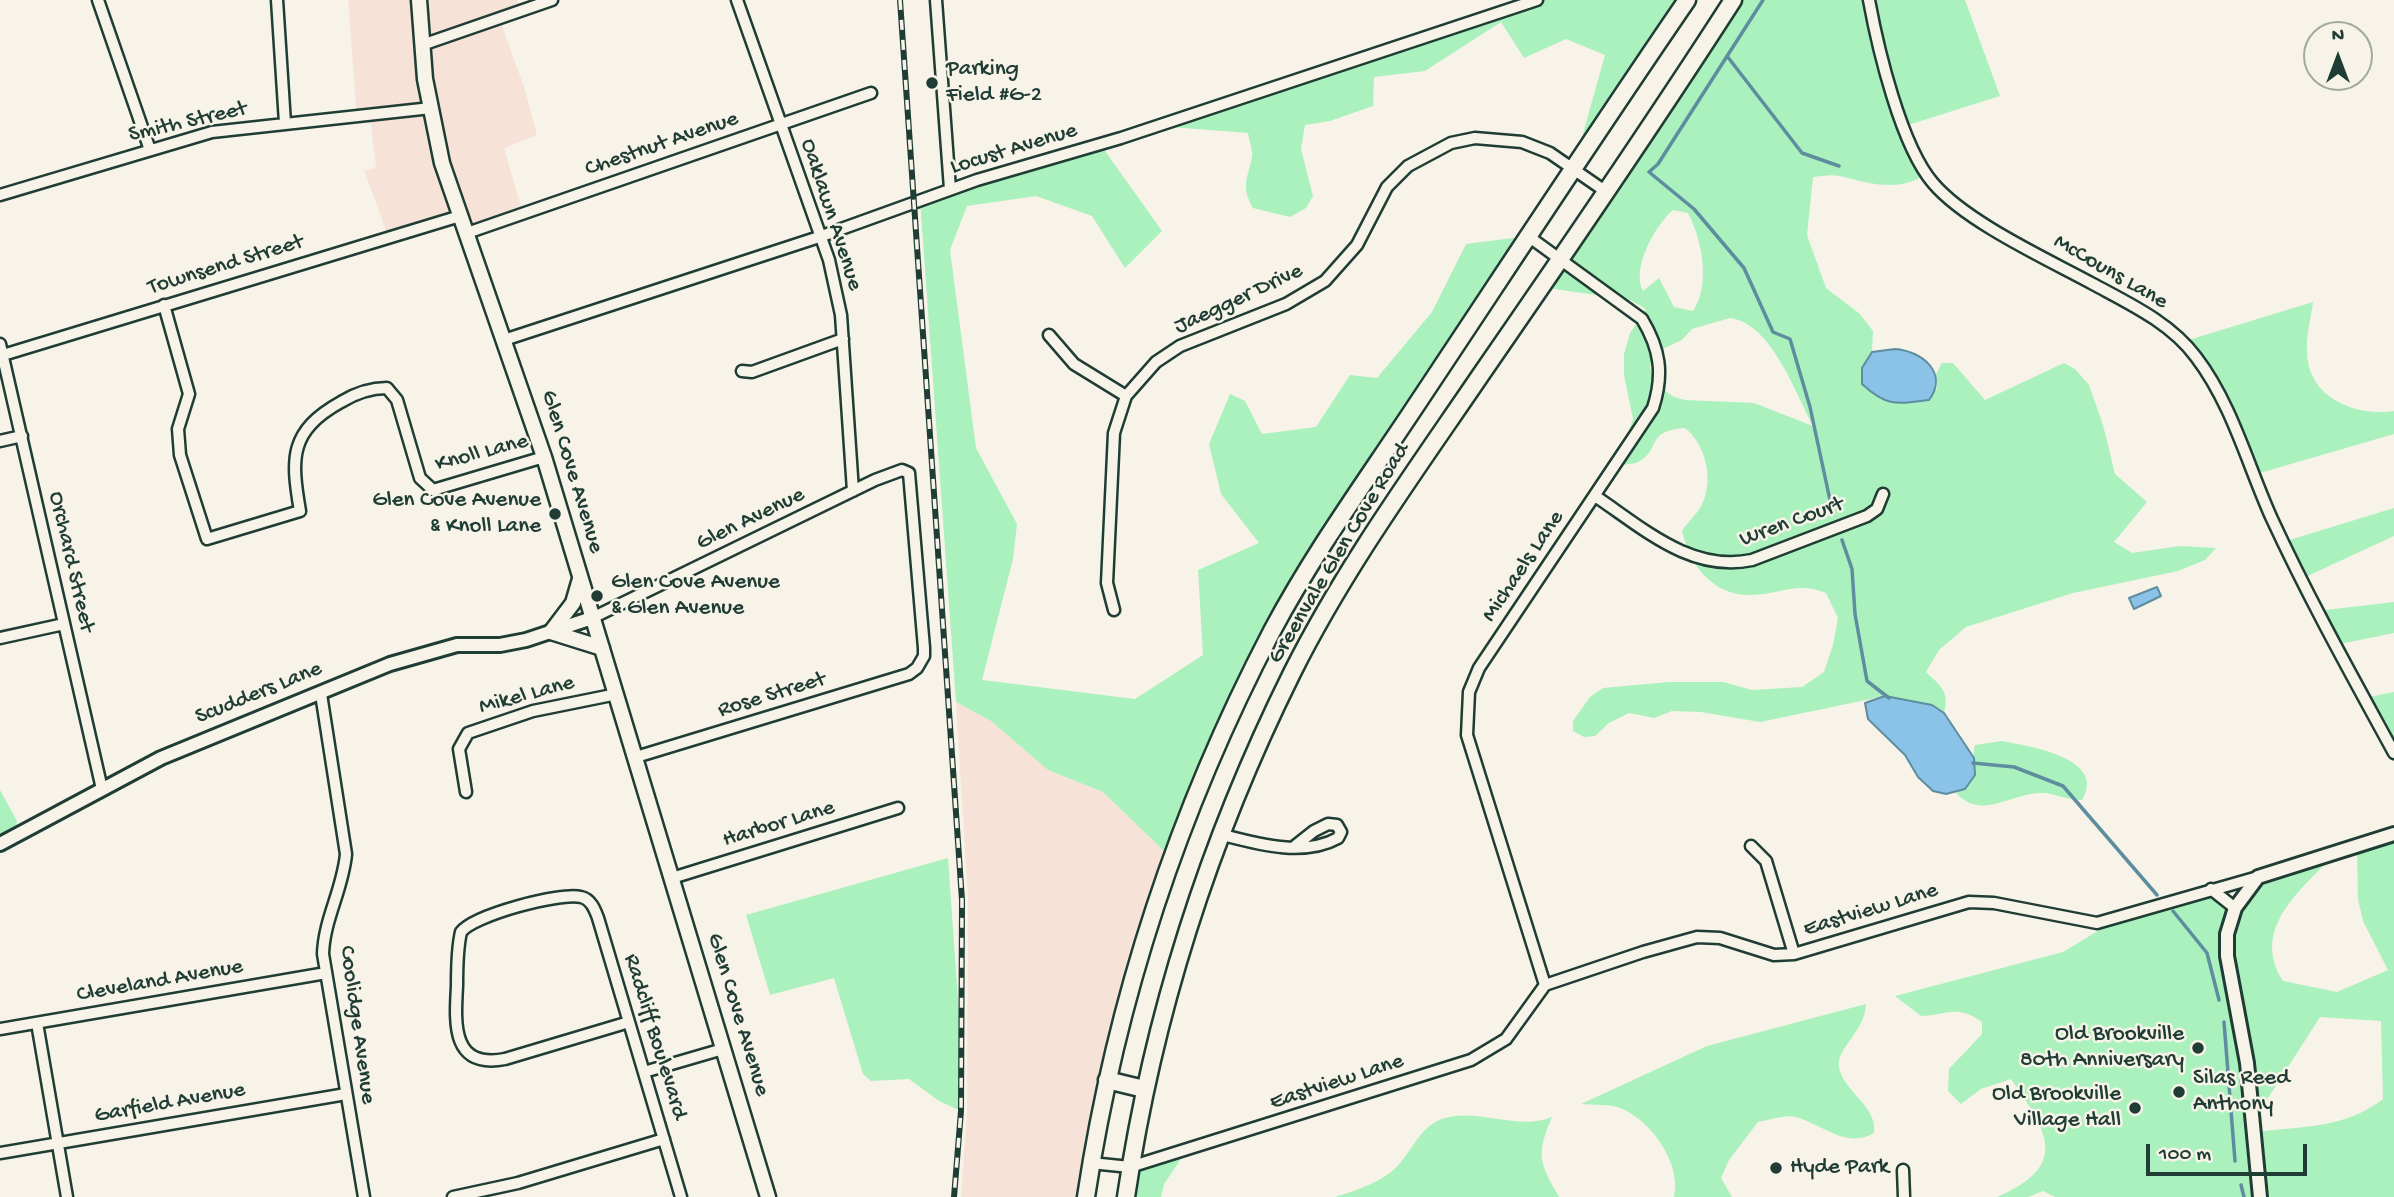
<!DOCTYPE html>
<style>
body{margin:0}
#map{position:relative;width:2394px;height:1197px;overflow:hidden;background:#f7f3e8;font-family:"Gochi Hand",sans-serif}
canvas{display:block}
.north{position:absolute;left:2303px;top:21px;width:70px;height:70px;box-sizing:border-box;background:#f7f3e8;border:2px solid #a1aaa0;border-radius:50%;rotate:0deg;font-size:19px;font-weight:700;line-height:28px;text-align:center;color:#1f3d34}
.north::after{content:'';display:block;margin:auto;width:24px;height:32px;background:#1f3d34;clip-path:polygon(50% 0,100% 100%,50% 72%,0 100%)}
.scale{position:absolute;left:2146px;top:1144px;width:161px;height:32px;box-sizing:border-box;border:4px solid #1f3d34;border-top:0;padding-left:9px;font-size:21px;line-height:24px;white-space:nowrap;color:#1f3d34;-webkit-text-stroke:5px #f7f3e8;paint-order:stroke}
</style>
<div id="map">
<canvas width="2394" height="1197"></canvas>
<div class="north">N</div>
<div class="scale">100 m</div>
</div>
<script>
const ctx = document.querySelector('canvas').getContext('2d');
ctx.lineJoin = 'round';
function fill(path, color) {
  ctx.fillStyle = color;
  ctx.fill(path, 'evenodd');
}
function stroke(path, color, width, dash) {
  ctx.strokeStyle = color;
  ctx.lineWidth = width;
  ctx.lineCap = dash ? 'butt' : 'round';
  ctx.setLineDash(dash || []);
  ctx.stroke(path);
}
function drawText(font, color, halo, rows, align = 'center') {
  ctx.font = font + ' "Gochi Hand",sans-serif';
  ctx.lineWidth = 5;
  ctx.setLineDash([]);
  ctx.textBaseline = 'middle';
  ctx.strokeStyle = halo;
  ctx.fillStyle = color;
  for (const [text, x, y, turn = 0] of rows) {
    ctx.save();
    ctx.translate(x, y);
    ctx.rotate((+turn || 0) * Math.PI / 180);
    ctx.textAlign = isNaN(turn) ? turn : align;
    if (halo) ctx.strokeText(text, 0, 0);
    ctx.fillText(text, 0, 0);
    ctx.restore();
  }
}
const built = new Path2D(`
 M348,0H517L521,10L499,18L524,87L537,135L504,148L523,214L466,235L458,214L389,238L364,170L376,168L370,116L357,117Z
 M956,702L991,721L1048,770L1103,792L1171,858L1086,1197H961L967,1111L968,900Z`);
const green = new Path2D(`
 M1537,0H1687L1573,169L1605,55L1566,39L1524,58L1501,22L1425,71L1374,77L1373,106L1330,121L1305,125L1301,149L1313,196L1306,208L1290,217L1253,208C1240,185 1248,179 1252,157C1253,150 1249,140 1248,133L1158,126Z
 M1733,0H1965L2000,96L1905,126L1925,174C1900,193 1867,183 1840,176C1832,174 1821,176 1813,177L1807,235L1826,288L1860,314L1873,331L1872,352L1862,368L1937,389L1936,374L1942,363H1953L1985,400L2064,363L2075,369L2089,385L2103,425L2115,474L2147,502L2114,542L2132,553L2180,546L2216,548L2205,560L2178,571L2073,593L1966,627L1939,650L1926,672C1941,686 1950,692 1944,713L1932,705L1885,696L1760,722L1701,712L1672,711L1654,718L1629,713L1609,723L1595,736L1584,737L1573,731V721L1590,697L1603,688L1669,682H1723L1752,690L1802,687L1824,672L1833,645L1838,618L1826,593C1798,581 1781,594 1752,595C1712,596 1690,565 1682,531C1688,521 1698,514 1702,504C1714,481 1706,444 1685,428C1644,431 1662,450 1638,462C1632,465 1622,464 1616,465L1633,419L1624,375V354L1630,333L1646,309L1630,300L1541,287ZM1673,210L1688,213C1702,240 1711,284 1693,311L1674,307L1659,278L1643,291C1631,269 1655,225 1673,210ZM1730,318C1771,323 1795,392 1813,426L1754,403L1685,400L1674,397L1654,383L1650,367L1654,353L1682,340L1692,329Z
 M1100,144L1162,231L1125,268L1092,216L1036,196L967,206L950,250L976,448L1017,524L1013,559L982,680L1135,699L1203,655L1198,570L1259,543L1221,494L1209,444L1230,394L1245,401L1262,434L1316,427L1350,375L1377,378L1432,312L1466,244L1528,236L1304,574L1171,858L1103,792L1048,770L991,721L956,702L920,200Z
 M2313,302C2311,318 2306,335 2307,351C2307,397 2354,417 2394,411V434L2253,475L2224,406L2182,342Z
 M2394,508V536L2301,579L2283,542Z
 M2394,602V633L2335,645L2317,611Z
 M2394,692V753L2364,698Z
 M2002,741C2026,746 2108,757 2082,800C2069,801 2057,794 2044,793C2012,791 1983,822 1956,793C1983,782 1970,765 1975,745Z
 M0,790L17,821L16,828L0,837Z
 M2394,836V1197H2055L2043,1191L2028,1197H1997C2072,1165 2046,1130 2011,1079L1981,1089L1961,1104L1948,1091L1949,1069L1982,1034V1022C1957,1004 1947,1015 1921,1016L1895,996L2063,952L2121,917L2211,889L2231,907L2259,878L2337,852C2303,888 2249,928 2283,981L2337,992L2388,970L2363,921L2358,899L2357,847ZM2320,1017L2381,1021L2383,1099C2344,1129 2303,1126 2256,1132L2254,1120Z
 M948,858L961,1043V1111L939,1101L909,1079L871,1081L863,1074L834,978L770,995L746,915Z
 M1866,1004C1865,1032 1836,1048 1839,1067C1843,1091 1878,1107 1874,1133C1846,1149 1824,1125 1796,1117C1786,1114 1769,1120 1758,1122L1729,1160L1721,1178L1732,1197H1674C1682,1164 1651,1120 1620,1108C1609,1104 1593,1105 1581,1104L1707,1046Z
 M1552,1117C1536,1155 1539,1162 1559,1197H1335C1356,1191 1387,1180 1401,1162C1414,1146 1423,1124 1445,1118C1477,1108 1520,1131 1552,1117Z
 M1187,1150L1164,1184L1161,1197H1126L1130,1167Z`);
const water = new Path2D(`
 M1895,349C1922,351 1949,373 1929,400C1896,404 1887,407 1862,384V368L1872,352Z
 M2157,587L2161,596L2134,609L2129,598Z
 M1885,696L1932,705L1944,713L1974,758L1975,775L1965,789L1946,794L1933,791L1918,777L1905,755L1868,719L1865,703Z`);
const stream = new Path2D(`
 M1763,0L1658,164L1649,172L1694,209L1744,268L1773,332L1790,339L1810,407L1833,514
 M1727,56L1802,153L1839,166
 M1842,540L1852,569L1855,614L1867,681L1889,698
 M1973,763L2014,767L2063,786L2157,895
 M2173,911L2207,953L2219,1000
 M2224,1022L2235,1161
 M2241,1185L2244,1197`);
const minor = new Path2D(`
 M98,0L150,150
 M277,0L285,123
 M737,0L829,260L841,315L853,491
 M936,0L950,189
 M1869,0C1878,49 1901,146 1933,183C1966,222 2047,259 2093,284C2130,304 2171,323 2196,357C2232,404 2248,466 2272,519C2309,599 2352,676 2394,753
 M422,45L552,0
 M0,195L212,132L431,108
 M467,233L871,93
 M1528,236L1642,319C1660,349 1664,374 1653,408L1479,668L1469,692L1467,735L1545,985
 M164,305L189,394L178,429L180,455L207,539L300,511C291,458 289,431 341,402C354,394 371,388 387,388L397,400L420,478L433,490L544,457
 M1049,335L1074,364L1126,396
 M504,340L819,237L977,180L1121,138L1537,0
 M0,344L102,789
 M3,355L460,216
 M742,371L752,372L843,339
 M0,441L22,436
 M1595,496C1643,528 1691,573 1752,560L1867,516L1877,509L1883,494
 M1114,610L1107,583L1114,433L1126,396L1156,362L1180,346L1286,304L1325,281L1357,245L1387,187L1408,166L1451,143L1475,138L1522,142L1550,153L1605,191
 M592,618L875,480L902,470L909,473L924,648V656L917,668L909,674L636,757
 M0,638L64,624
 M321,694L346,854C343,889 324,919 323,954L364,1197
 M466,792L459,749L468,733L533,711L617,694
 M1223,835C1258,844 1304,857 1338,838L1341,832L1337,825L1328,824L1314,831L1295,846
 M1751,846L1766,861L1794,954
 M672,878L898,808
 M2211,889L2235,908
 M629,1022L505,1059C451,1069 455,1023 457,986C457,968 457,949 461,932C474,915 560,892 581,897C591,899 595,910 598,918L681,1197
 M37,1023L67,1197
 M0,1029L326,973
 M644,1072L723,1049
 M0,1153L346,1094
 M1091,1163L1130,1167L1471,1060L1506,1039L1545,985L1643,952L1697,937L1720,938L1774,955L1794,954L1969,902L1994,903L2097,923L2258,877
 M1903,1170L1904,1197
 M453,1197L518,1183L664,1139`);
const tertiary = new Path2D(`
 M0,844L161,758L390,664L457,645H500L526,640L592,618
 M2260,1197L2247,1063L2227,956V934L2235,908L2258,877L2394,834`);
const secondary = new Path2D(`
 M419,0L425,79L442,163L544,457L768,1197
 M580,579L573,603L551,632L602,648`);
const primary = new Path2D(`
 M1107,1080L1144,1089
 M1086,1197C1116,999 1179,809 1272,631C1313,554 1363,485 1411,413C1503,275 1593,137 1687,0
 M1126,1197C1153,1015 1210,838 1292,673C1345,567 1416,470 1482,373C1567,250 1652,126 1733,0`);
const rail = new Path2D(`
 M900,0L962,900L961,1111L954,1197`);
const markers = [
 [932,83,7,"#1f3d34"],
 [555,514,7,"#1f3d34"],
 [597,596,7,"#1f3d34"],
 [2198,1048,7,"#1f3d34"],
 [2179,1092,7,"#1f3d34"],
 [2135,1108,7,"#1f3d34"],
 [1776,1168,7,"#1f3d34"]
];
const poiNames = [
 ["Parking",946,70],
 ["Field #G-2",946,96],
 ["Glen Cove Avenue",541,501,"right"],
 ["& Knoll Lane",541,527,"right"],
 ["Glen Cove Avenue",611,583],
 ["& Glen Avenue",611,609],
 ["Old Brookville",2184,1035,"right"],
 ["80th Anniversary",2184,1061,"right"],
 ["Silas Reed",2193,1079],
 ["Anthony",2193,1105],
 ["Old Brookville",2121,1095,"right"],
 ["Village Hall",2121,1121,"right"],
 ["Hyde Park",1790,1168]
];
const streetNames = [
 ["Smith Street",188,123,-13],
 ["Chestnut Avenue",662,145,-19],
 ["Locust Avenue",1014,150,-17],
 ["Oaklawn Avenue",830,215,72],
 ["Townsend Street",226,266,-17],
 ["McCouns Lane",2110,273,30],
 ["Jaegger Drive",1239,300,-25],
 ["Knoll Lane",482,454,-15],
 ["Glen Cove Avenue",571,472,73],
 ["Glen Avenue",751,520,-26],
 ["Wren Court",1792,523,-20],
 ["Greenvale Glen Cove Road",1340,554,-59],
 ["Orchard Street",70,562,77],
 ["Michaels Lane",1524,567,-56],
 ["Scudders Lane",259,694,-22],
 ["Mikel Lane",527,696,-15],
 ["Rose Street",772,696,-17],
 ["Harbor Lane",779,825,-17],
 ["Eastview Lane",1871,911,-17],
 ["Cleveland Avenue",160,982,-10],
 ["Glen Cove Avenue",737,1015,73],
 ["Coolidge Avenue",356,1025,82],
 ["Radcliff Boulevard",654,1037,73],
 ["Eastview Lane",1337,1083,-18],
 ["Garfield Avenue",170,1104,-10]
];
fill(built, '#f7e2d8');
fill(green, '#aaf1bd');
fill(water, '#8ac2e8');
stroke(water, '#5f8da0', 2);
stroke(stream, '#5f8da0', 3.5);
stroke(minor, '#1f3d34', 15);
stroke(tertiary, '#1f3d34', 18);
stroke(secondary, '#1f3d34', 19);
stroke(primary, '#1f3d34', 21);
stroke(minor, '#f7f3e8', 10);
stroke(tertiary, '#f7f3e8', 12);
stroke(secondary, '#f7f3e8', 14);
stroke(primary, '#f7f3e8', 16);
stroke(rail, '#1f3d34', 6);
stroke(rail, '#f7f3e8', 3.5, [10]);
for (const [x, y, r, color] of markers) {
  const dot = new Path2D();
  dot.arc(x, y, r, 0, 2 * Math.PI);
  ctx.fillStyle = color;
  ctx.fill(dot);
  stroke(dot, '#f7f3e8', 2.5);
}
drawText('23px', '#1f3d34', '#f7f3e8', poiNames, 'left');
drawText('23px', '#1f3d34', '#f7f3e8', streetNames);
</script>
